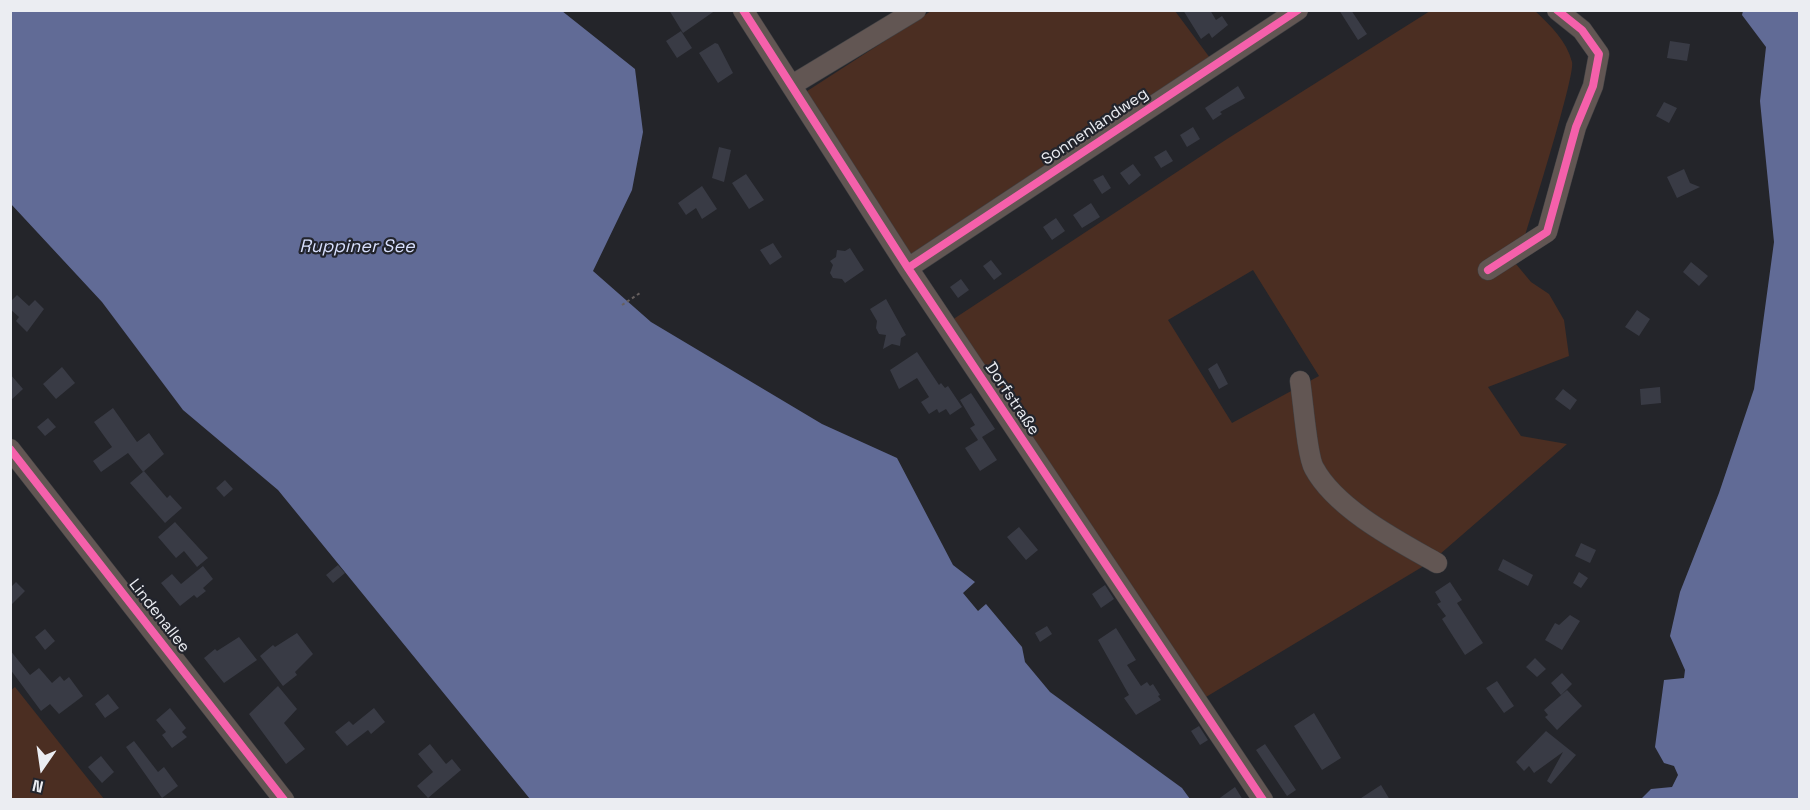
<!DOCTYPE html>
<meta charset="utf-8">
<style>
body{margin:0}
#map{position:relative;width:1810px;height:810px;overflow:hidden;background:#24252a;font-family:"Space Grotesk",sans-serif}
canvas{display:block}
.frame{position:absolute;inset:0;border:12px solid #ebedf2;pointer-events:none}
.north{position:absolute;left:12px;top:738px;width:60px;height:60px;-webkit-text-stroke:4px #22242c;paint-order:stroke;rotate:193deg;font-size:16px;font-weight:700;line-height:24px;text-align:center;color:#ebedf2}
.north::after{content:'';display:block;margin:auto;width:21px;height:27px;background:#ebedf2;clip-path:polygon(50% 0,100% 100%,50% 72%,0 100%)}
</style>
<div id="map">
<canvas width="1810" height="810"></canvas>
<div class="frame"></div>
<div class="north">N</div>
</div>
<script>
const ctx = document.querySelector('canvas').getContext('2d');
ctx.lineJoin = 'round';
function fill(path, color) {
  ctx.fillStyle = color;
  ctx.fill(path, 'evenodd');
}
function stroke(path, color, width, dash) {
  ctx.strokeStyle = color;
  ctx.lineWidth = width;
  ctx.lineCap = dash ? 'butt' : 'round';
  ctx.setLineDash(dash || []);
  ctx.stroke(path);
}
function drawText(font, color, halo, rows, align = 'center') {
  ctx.font = font + ' "Space Grotesk",sans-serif';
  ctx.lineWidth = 4.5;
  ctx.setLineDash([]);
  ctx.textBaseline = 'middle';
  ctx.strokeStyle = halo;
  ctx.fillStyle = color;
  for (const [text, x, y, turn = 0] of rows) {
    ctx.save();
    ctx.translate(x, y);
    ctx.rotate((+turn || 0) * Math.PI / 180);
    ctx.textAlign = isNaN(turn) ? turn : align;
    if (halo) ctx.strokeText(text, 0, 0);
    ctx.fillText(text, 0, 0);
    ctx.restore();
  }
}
const green = new Path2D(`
 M931,11H1175L1213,62L908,266L801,95Z
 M1430,11H1535C1551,26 1566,40 1572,62C1576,75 1524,239 1516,264L1531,282L1549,294L1564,320L1569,356L1488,387L1521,436L1567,444L1432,561L1201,700L952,320L1227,139ZM1253,270L1319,376L1232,423L1168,320Z
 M15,687L104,799H11L10,691Z`);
const water = new Path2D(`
 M10,11H562L635,69L643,132L632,190L593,271L651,322L822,424L897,458L953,565L975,582L963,593L978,611L986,604L1022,647L1025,662L1050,692L1182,788L1190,799H530L278,490L183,410L102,302L11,204Z
 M1743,11H1799V799H1641L1651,789L1672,787L1678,775L1674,766L1664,763L1655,747L1664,680L1684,678L1685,670L1670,636L1680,592L1719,493L1754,389L1774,242L1760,101L1766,47L1742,15Z`);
const building = new Path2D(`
 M669,10H716L683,33Z
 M1183,10H1210L1216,20L1222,16L1228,25L1212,38L1209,33L1201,39Z
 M1339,10H1351L1367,34L1358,40Z
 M681,31L692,48L677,58L666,41Z
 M1670,41L1690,44L1687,61L1667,58Z
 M715,43L718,44L733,73L718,83L699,53Z
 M1238,86L1245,98L1220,112L1222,114L1213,120L1205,108Z
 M1664,102L1677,108L1669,123L1656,116Z
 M1193,127L1200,139L1187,147L1180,135Z
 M719,147L731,150L724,182L712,178Z
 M1166,150L1173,161L1161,168L1154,157Z
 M1133,164L1141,175L1129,185L1120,173Z
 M1684,169L1690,183L1700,187L1677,198L1667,177Z
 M746,174L764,200L749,209L732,183Z
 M1103,175L1111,188L1102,194L1093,180Z
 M702,186L717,209L702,219L696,208L686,215L678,203Z
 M1091,203L1100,217L1082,228L1073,215Z
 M1056,218L1065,231L1052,240L1043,227Z
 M773,243L782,257L770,265L760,250Z
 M850,248L864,270L845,283L842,279L833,278L830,273L833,265L830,261L836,257L837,250L845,251Z
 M991,260L1002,274L994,280L983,266Z
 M1691,262L1708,276L1699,286L1683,272Z
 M961,279L969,290L958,298L950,287Z
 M17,295L29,306L35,300L44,309L27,332L16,321L19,317L10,309V302Z
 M886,299L906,335L901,338L900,346L892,344L883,349L886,335L879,334L876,328L877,321L870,309Z
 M1637,310L1650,319L1639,336L1625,327Z
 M917,352L939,385L941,383L945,388L948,386L962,407L950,415L946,409L939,413L937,409L929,414L921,402L929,397L917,378L899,389L890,370Z
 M1217,363L1228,384L1219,389L1208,369Z
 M62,367L75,383L56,399L43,384Z
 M10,374L23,389L10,401Z
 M1660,387L1661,403L1641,405L1640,389Z
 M1563,389L1577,400L1570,410L1555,399Z
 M971,393L995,429L982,437L997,460L980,471L965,448L978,440L970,428L975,425L960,400Z
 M113,408L137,442L149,433L164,454L143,472L128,453L101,472L93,461L112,447L94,422Z
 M48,418L56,427L45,436L37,427Z
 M144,471L167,498L170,495L182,508L165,523L130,483Z
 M225,480L233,489L224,497L216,488Z
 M175,522L208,558L197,567L184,551L176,558L158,537Z
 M1019,527L1038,550L1026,560L1007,537Z
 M1581,543L1596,550L1590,563L1575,556Z
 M1503,559L1533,575L1528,586L1498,570Z
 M338,565L345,573L333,583L326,575Z
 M203,566L213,579L203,588L206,591L197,598L194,595L180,606L161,583L172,574L181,584Z
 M1579,572L1588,578L1581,588L1573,583Z
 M16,582L25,591L10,606V588Z
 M1450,582L1462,600L1457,603L1483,643L1465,655L1442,619L1446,616L1437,604L1441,602L1435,592Z
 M1105,585L1114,599L1101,608L1092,594Z
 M1570,615L1580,621L1562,650L1545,640L1555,623L1559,625Z
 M1047,626L1052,634L1040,642L1035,633Z
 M1116,628L1136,660L1127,665L1141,686L1147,682L1150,686L1153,684L1160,695L1158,696L1161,700L1136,715L1124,698L1129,695L1098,640Z
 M45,629L55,641L45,650L35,637Z
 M297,633L313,654L295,672L297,675L283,686L260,656L273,645L275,647Z
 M239,637L257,660L224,683L204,658L215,649L217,651Z
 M10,650L30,675L39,668L52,683L60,676L64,681L69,677L83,696L59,714L50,704L41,711L10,669Z
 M1535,658L1546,669L1537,677L1526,667Z
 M1562,673L1572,684L1561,695L1551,683Z
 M1497,681L1514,706L1504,713L1486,688Z
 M278,686L297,709L284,723L305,749L286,764L249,714Z
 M1567,690L1582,706L1557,730L1545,717L1548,715L1544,710Z
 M108,694L119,708L105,718L95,704Z
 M170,708L186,728L182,732L187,737L172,748L162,735L166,732L156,720Z
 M374,708L385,722L371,734L368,730L347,746L335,732L349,721L353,725Z
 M1314,713L1341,758L1322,770L1294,726Z
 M1199,726L1208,740L1200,745L1191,731Z
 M1546,731L1576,755L1551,784L1547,781L1563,752L1534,773L1529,766L1524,771L1516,762Z
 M134,741L158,772L164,767L178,786L162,798L126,747Z
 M430,744L446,764L452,759L461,770L428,798L417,786L433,772L418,754Z
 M1265,744L1296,790L1287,796L1256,750Z
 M101,756L114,772L102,783L88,767Z
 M1381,785L1390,800H1358Z
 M1235,787L1243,800H1217Z`);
const path = new Path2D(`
 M622,305L640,293`);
const minor = new Path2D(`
 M743,10L908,268L1263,800
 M792,85L916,10
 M908,268L1298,10
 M1488,270L1547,232L1576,127L1593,86L1599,54L1582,30L1557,10
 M1300,381C1303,399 1307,456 1314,468C1336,509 1398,541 1437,563
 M10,449L284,800`);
const cycleway = new Path2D(`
 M743,10L908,268L1263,800
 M908,268L1298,10
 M1488,270L1547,232L1576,127L1593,86L1599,54L1582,30L1557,10
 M10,449L284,800`);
const streetNames = [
 ["Sonnenlandweg",1095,127,-34],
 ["Dorfstraße",1012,399,56],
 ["Lindenallee",159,616,52]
];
const waterNames = [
 ["Ruppiner See",357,247]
];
fill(green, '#4b2e22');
fill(water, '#616b96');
fill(building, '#393b45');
stroke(minor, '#414245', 21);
stroke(path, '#67605f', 2, [3, 3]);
stroke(minor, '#625653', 20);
stroke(cycleway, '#f560ab', 8);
drawText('16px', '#ebedf2', '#22242c', streetNames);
drawText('italic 18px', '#d7dffd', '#22242c', waterNames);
</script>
